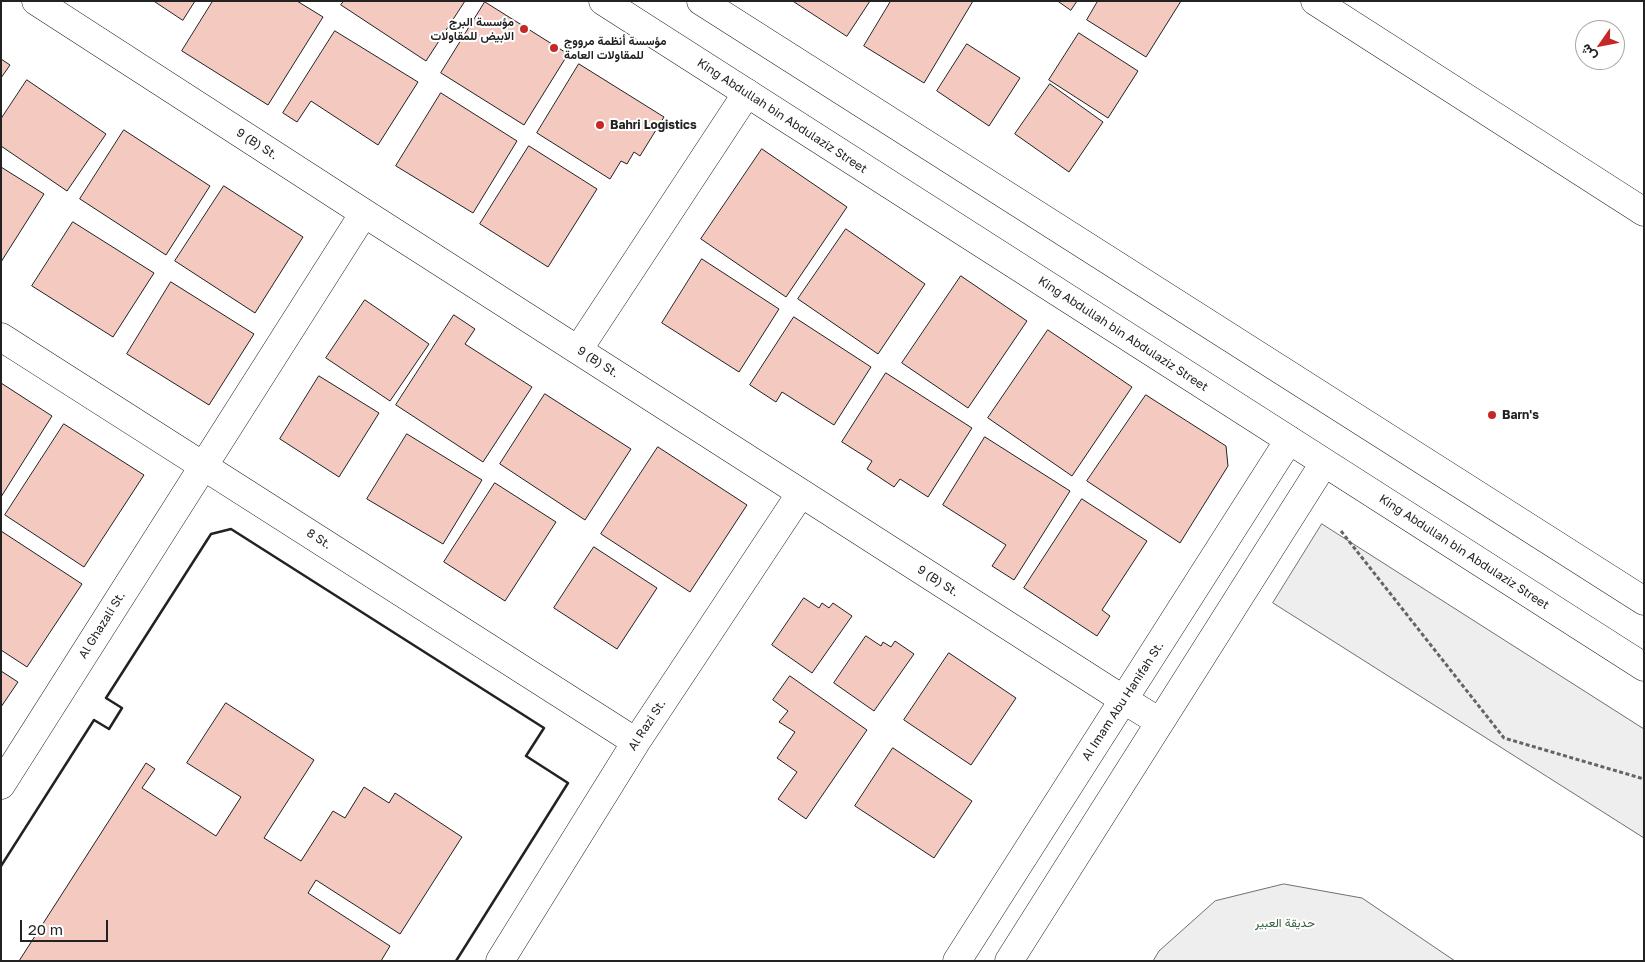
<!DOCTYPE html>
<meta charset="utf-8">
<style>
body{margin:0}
#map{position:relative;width:1645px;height:962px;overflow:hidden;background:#fff;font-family:"Golos Text",Vazirmatn,sans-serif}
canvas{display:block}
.frame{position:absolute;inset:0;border:2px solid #222;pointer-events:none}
.north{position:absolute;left:1575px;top:20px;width:50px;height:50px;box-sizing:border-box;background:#fff;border:1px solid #a7a7a7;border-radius:50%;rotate:237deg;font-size:14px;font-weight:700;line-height:20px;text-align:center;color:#222}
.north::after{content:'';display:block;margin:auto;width:18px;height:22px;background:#c62828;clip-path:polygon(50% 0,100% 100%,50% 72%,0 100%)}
.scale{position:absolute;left:20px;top:920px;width:88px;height:22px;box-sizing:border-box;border:2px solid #222;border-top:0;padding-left:6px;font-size:15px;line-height:18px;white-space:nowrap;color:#222;-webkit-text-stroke:4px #fff;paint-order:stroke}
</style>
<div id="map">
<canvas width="1645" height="962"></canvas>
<div class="frame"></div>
<div class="north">ش</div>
<div class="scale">20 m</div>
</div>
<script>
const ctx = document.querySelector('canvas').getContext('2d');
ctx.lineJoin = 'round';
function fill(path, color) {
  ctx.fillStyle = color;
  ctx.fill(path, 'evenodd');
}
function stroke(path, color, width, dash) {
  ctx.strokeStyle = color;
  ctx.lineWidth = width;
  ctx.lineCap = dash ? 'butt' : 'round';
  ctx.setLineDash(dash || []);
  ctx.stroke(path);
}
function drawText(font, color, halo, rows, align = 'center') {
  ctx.font = font + ' "Golos Text",Vazirmatn,sans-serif';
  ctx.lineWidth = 4;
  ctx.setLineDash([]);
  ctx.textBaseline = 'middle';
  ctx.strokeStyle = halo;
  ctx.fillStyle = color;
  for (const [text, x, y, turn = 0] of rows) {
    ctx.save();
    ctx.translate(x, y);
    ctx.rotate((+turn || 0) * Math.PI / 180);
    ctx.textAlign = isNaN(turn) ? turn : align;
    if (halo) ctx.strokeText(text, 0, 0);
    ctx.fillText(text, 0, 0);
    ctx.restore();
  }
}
const green = new Path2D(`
 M1322,524L1644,729V838L1273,603Z
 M1284,884L1362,898L1455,961H1153L1159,951L1215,901Z`);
const building = new Path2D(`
 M154,1H195L183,20Z
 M213,1H297L323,17L268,105L182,51Z
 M344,1H465L426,61L341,5Z
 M793,1H870L847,36Z
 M891,1H973L924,83L864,46Z
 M1058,1H1077L1071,10Z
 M1098,1H1181L1146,57L1087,20Z
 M485,2L568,54L524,125L441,73Z
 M335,31L418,82L378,145L311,101L297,122L283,113Z
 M1079,33L1138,71L1108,118L1049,80Z
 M967,44L1020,78L989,126L937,91Z
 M1,59L10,65L1,78Z
 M579,64L664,117L640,156L634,152L627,164L621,161L610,179L537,133Z
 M27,80L106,134L67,191L1,146V119Z
 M1050,84L1103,122L1069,172L1015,134Z
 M441,93L517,141L473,213L396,166Z
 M124,130L210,186L166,255L80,199Z
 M529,146L597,189L548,267L480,224Z
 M762,149L847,207L786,297L701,239Z
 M1,167L44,194L1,262Z
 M224,186L303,237L255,313L175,261Z
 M73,222L154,273L113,337L32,286Z
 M846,229L925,284L878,354L798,299Z
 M702,259L779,309L739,372L662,323Z
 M961,276L1027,321L968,408L902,363Z
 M171,282L254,334L209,405L127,354Z
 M365,300L429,344L390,401L326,358Z
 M454,315L475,329L465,344L532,387L483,462L396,405Z
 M794,317L871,367L834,425L782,392L776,402L750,385Z
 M1048,330L1132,387L1072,476L988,418Z
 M886,373L972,428L928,497L900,479L894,487L867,469L872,461L842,442Z
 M319,376L379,413L339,477L280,439Z
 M1,383L52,416L1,497Z
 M545,394L631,449L585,520L500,464Z
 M1146,395L1226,446L1228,466L1180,543L1087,481Z
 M64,424L144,475L84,567L5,515Z
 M407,434L482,480L443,544L367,499Z
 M985,437L1070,491L1014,580L992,566L1006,545L943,505Z
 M658,447L747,505L690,592L601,534Z
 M495,483L556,522L505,601L444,562Z
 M1082,499L1147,541L1102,610L1110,616L1097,636L1024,588Z
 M1,531L82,584L27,667L1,650Z
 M594,547L657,588L617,649L554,608Z
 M804,598L819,608L822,603L829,608L833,603L852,616L812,673L772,645Z
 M866,636L881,646L883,642L891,647L895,641L914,654L874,711L834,683Z
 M949,653L1016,698L971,765L904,720Z
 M1,671L18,682L1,707Z
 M790,676L867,730L806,819L778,799L797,772L777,758L795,732L779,722L788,711L773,700Z
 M226,703L314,760L264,838L301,861L333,811L345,818L364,787L389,803L395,793L462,837L400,934L316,880L308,893L390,946L381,961H19L146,763L155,769L142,788L216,836L241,797L187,763Z
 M893,748L972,801L934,858L855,806Z`);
const path = new Path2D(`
 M1341,531L1504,738L1644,779`);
const minor = new Path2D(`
 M36,1L364,213L1124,700L1160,722
 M1315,1L1644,212
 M1,337L636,742
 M578,350L747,93
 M1,785L364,213
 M500,961L636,742L801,493
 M957,961L1289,440
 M1009,961L1324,463`);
const major = new Path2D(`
 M603,1L1644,667
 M701,1L1644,601`);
const wall = new Path2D(`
 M1,866L94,720L109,729L122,708L106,698L211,534L231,529L544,728L526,756L568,783L456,961`);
const markers = [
 [524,29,5,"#c62828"],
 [554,48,5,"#c62828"],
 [600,125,5,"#c62828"],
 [1492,415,5,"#c62828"]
];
const poiNames = [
 ["مؤسسة البرج",514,22,"right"],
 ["الابيض للمقاولات",514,36,"right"],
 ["مؤسسة أنظمة مرووج",564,41],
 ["للمقاولات العامة",564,55],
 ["Bahri Logistics",610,125],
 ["Barn's",1502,415]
];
const streetNames = [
 ["King Abdullah bin Abdulaziz Street",782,116,33],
 ["9 (B) St.",257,144,33],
 ["King Abdullah bin Abdulaziz Street",1123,334,33],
 ["9 (B) St.",598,362,33],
 ["8 St.",319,539,33],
 ["King Abdullah bin Abdulaziz Street",1464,552,33],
 ["9 (B) St.",938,581,33],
 ["Al Ghazali St.",102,625,-58],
 ["Al Imam Abu Hanifah St.",1123,701,-57],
 ["Al Razi St.",647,725,-57]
];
const parkNames = [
 ["حديقة العبير",1285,923]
];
fill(green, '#eee');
stroke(green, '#6f6f6f', 1);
fill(building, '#f3c9c0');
stroke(building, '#222', 1);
stroke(minor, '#222', 29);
stroke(major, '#222', 29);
stroke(path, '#646464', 3, [4, 2.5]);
stroke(minor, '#fff', 28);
stroke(major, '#fff', 28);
stroke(wall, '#222', 2.5);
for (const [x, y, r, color] of markers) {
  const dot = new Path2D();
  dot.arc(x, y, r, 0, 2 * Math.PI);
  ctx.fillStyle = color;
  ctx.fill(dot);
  stroke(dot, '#fff', 2);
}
drawText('bold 12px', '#222', '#fff', poiNames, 'left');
drawText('12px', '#222', '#fff', streetNames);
drawText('12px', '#2f5e38', '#fff', parkNames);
</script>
